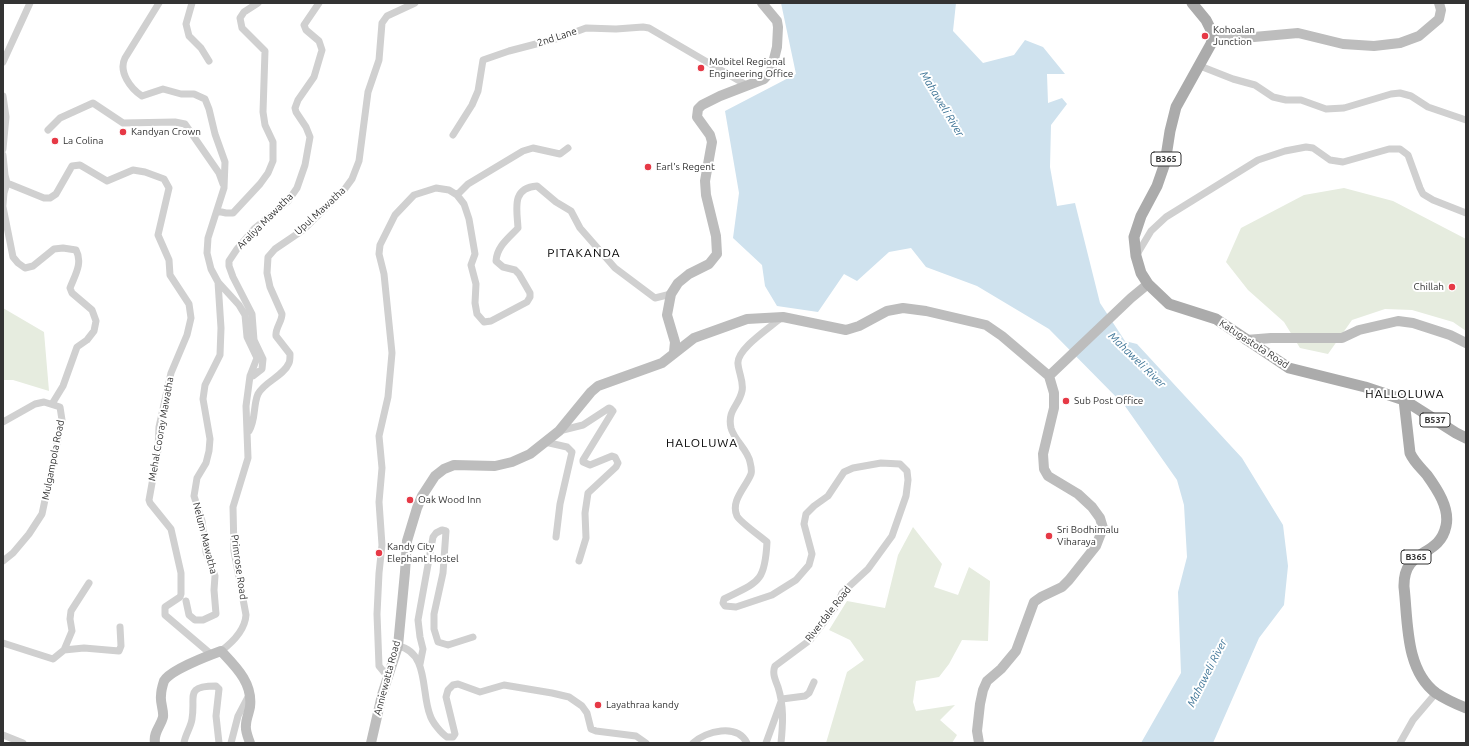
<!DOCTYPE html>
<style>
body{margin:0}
#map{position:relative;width:1469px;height:746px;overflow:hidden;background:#fff;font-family:Ubuntu,sans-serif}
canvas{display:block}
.frame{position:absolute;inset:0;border:4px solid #333;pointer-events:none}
</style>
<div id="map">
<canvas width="1469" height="746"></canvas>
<div class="frame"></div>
</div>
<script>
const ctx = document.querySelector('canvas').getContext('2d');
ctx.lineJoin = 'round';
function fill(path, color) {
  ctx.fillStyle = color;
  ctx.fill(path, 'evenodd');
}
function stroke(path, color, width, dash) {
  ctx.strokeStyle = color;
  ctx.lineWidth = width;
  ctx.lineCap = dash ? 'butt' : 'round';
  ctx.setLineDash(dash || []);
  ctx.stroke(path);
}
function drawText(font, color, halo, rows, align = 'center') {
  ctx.font = font + ' Ubuntu,sans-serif';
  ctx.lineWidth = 4;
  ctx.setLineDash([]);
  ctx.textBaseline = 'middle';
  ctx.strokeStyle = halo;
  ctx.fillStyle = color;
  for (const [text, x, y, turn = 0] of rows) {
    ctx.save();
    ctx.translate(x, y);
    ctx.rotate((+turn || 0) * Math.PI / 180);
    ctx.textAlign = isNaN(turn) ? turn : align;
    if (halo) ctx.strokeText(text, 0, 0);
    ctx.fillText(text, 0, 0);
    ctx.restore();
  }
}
const green = new Path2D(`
 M1344,188L1393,201L1466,239V331L1453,322L1412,310L1385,309L1352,320L1328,354L1300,348L1284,322L1248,290L1226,262L1241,228L1304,195Z
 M3,308L44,332L49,391L13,380H3Z
 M913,527L942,564L934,587L958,595L969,567L990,581L988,641L962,640L949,664L939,677L916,681L913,702L916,711L955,705L940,720L957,735L952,743H826L847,672L864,660L850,640L829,630L847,601L885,608L898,555Z`);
const water = new Path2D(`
 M781,3H956L953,31L983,63L1014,55L1025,40L1043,47L1065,74H1047L1048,103L1062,98L1067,104L1051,125L1050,167L1057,206L1075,203L1100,303L1125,341L1137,344L1242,458L1283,525L1288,566L1284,605L1259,638L1213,743H1141L1181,673L1178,592L1187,557L1184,505L1177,480L1125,406L1049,329L977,286L926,267L911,248L889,252L857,281L844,274L818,312L777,306L765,286L762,265L733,238L739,193L725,111L796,74Z`);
const street = new Path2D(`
 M159,3L125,58C118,72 131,89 142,96L163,89L181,94H194L205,99L209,109L215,134L225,162L224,188L208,238L207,253L211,269L218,282L239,305L245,315L247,337L257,358L250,376L246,406L248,458L233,507L234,551L246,615C245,630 233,642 221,651
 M192,3L186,24L189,36L201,48L209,61
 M3,62L30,3
 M1200,66L1233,79L1255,85L1273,97L1286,100H1301L1326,109L1344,108L1391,94L1400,93L1411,96L1428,107L1466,120
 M3,96L6,117L3,149
 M48,130L60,118L93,103L123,123L175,122L185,124L219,173L223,184
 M453,135L472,105L478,91L483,60L509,51L559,38L586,28L616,29L643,27L649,28L748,86
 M3,155L5,175L7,183L44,198H50L56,194L72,166L80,165L107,181L133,170L145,172L164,179L169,188L158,235L169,260L170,275L189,304L191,318L187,335L171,373L159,427L158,450L149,500L150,503L171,529L181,573V594L180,597L165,607V615L212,655
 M457,195L468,184L523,151L533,148L560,154L568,148
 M3,205L4,193L7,183
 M3,207L13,257L18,263L25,268L33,266L54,249L63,248L76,250C83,263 75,275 70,288L72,293L92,310L96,321L94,331L87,340L77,347L63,386L52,404
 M217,211L226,213H233L260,184L268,173L273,161V142L265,125L263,112L265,51L242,28L240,18L244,12L258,3
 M1136,256L1151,231L1166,217L1258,160L1285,151L1306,147L1313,148L1330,160L1343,162L1389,149H1400L1408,155L1420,188L1423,194L1433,200L1466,213
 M250,376H253L262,369L263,359L254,340L252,314L233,277L229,266V261L237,249L254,229L288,201L297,188L305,165L310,137L306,127L296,112L295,108L298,100L314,77L322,50L319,41L306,30L304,25L319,3
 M3,422L35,404L44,402L60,407L62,420L42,514L29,534L13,553L3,561
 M249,431C256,420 253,405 258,394C265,381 283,377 289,363C290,361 290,357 290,354L276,336C275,328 282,322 282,314L270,287L267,273L268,257L275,249L303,230L344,190L352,179L359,161L368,92L379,60L382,23L387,16L415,3
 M559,431L583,425L609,408L611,409L613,411L583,460V462L590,465L612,456L615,457L618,463L616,467L588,493L585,513L586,538L579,561
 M545,442L567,447L572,452L560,504L556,537
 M186,601L189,615L195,620H203L216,614L214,590L215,576L206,552L202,521L194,496L197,478L206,463L209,451L210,439L203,399L205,385L220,355L221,328L218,282
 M3,643L53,659L64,650L84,648L119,651L121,646L120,627
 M398,646C429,652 421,693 430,715C432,722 441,733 447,737H453L455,734L446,697L448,690L453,685L458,684L480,692L504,685L552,693L569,697L582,706L587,713L591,729L596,731L636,736L646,743
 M64,650L72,631L70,619L71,611L89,583
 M420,664L423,649L420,637L418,620L433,537L436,533L442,530L446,531L443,573L434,614V629L438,642L448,645L473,637
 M388,677L379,666L377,614L379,573L382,545L379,502L382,468L379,436L388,397L392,353L384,274L379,254L380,245L395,215L414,195L436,188L449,190L457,195L464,204L469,219L475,254L471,265L476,284L475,303L477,314L484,322L491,321L527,302L530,297V293L519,274L515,270L503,267L496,261C497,246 509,238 518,228C517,209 511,188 537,186L556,202L571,211L580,228L615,268L655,298L671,294
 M3,735L23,743
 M184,743C185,735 191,727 192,719C196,696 184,686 216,686L219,689L216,716L219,743
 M231,743L238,716L249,695
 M693,743C706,731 737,723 747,743
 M766,743L782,699L805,696L809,693L814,682
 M781,743C783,723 784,706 778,687C775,679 772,673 775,666L810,640L837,605L842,593L868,569L892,536L906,496L908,480L907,471L900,464L881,463L853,468L844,472L828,496L814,506L806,514L804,524L812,554L809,565L796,580L772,595L736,607L725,606L723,603L724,599C758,582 765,583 767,542C760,536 740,522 737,516C730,501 746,487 751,474C752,471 751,466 750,462C748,450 734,440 731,428C727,410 739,406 742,391C744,382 739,374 738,364C736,349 771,327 782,317
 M1400,743L1413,720L1436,693`);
const secondary = new Path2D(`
 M1213,34L1254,37L1298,33L1343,44L1374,46L1400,43L1419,36L1439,19L1441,10L1439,3
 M1246,340L1271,338H1342L1359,330L1398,321L1413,323L1450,335L1466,343
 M674,352L675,342L667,315L671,294L678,283L689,274L709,264L717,254L716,236L706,195L705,181L712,142L710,135L697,117L698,109L702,105L720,96L764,79L771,71L777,47L778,27L777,21L762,3
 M1049,376L1131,298L1148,284
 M155,743C153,732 161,726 163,717C164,711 160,702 161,696C161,692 163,684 164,681C170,670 210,655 221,651C236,667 253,683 250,707C249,713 246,719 246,725C245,731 248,737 250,743
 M371,743L382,695L398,646L405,572L407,541L417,508L422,496L435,476L444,469L454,465L495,466L512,462L530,454L559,431L591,392L598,386L662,363L694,338L747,319L783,317L846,330L859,326L887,311L903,308L926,311L986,325L1002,336L1049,376L1054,393V408L1043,454L1044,469L1048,476L1078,494L1092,507L1100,518L1103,528L1096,546L1069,580L1062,587L1041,597L1034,602L1016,651L1001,669L987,681L983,690L980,704L977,731L979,743`);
const primary = new Path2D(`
 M1192,3L1206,20L1213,34L1211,44L1176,107L1170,131L1165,163L1157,186L1141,216L1134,237L1136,256L1141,273L1148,284L1169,304L1216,319L1289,368L1365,387L1404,400L1456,433L1466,438
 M1404,400L1410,453C1414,462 1421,468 1427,475C1437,489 1450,508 1446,526C1439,559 1403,547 1404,587C1408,621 1405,670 1436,693C1445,699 1456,704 1466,708`);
const markers = [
 [1205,36,4,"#e63946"],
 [701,68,4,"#e63946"],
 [123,132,4,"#e63946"],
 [55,141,4,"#e63946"],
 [648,167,4,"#e63946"],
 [1452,287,4,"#e63946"],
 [1066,401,4,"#e63946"],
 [410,500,4,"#e63946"],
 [1049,536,4,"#e63946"],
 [379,553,4,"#e63946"],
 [598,705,4,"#e63946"]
];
const shields = [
 [1166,159,30],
 [1435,420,30],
 [1416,557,30]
];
const shieldNames = [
 ["B365",1166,159],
 ["B537",1435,420],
 ["B365",1416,557]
];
const poiNames = [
 ["Kohoalan",1213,30],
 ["Junction",1213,42],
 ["Mobitel Regional",709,62],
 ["Engineering Office",709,74],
 ["Kandyan Crown",131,132],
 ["La Colina",63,141],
 ["Earl's Regent",656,167],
 ["Chillah",1444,287,"right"],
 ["Sub Post Office",1074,401],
 ["Oak Wood Inn",418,500],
 ["Sri Bodhimalu",1057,530],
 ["Viharaya",1057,542],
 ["Kandy City",387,547],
 ["Elephant Hostel",387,559],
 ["Layathraa kandy",606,705]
];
const streetNames = [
 ["2nd Lane",557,37,-18],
 ["Upul Mawatha",320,211,-43],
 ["Araliya Mawatha",265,221,-45],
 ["Katugastota Road",1254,344,33],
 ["Mehal Cooray Mawatha",161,429,-80],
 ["Mulgampola Road",53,460,-79],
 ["Nelum Mawatha",205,538,76],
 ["Primrose Road",239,567,82],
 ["Riverdale Road",828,614,-52],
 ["Anniewatta Road",387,678,-75]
];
const waterNames = [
 ["Mahaweli River",942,104,59],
 ["Mahaweli River",1137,360,44],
 ["Mahaweli River",1207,673,-63]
];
const quarterNames = [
 ["PITAKANDA",584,253],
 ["HALLOLUWA",1405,394],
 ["HALOLUWA",702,443]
];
fill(green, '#e6ecdf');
fill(water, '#cfe2ee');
stroke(street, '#d0d0d0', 7);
stroke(secondary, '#bdbdbd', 10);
stroke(primary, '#ababab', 11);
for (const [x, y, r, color] of markers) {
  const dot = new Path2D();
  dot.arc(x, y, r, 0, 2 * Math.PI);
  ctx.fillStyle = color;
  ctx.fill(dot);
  stroke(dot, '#fff', 1.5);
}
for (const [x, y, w] of shields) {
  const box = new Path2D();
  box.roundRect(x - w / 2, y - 7, w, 14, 3);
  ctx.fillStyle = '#fff';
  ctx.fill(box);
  stroke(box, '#333', 1);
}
drawText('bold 9px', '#333', null, shieldNames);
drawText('10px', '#333', '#fff', poiNames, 'left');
drawText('10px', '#333', '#fff', streetNames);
drawText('italic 11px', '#3f7597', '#fff', waterNames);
ctx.letterSpacing = '1px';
drawText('12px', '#000', '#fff', quarterNames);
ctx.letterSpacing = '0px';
</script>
